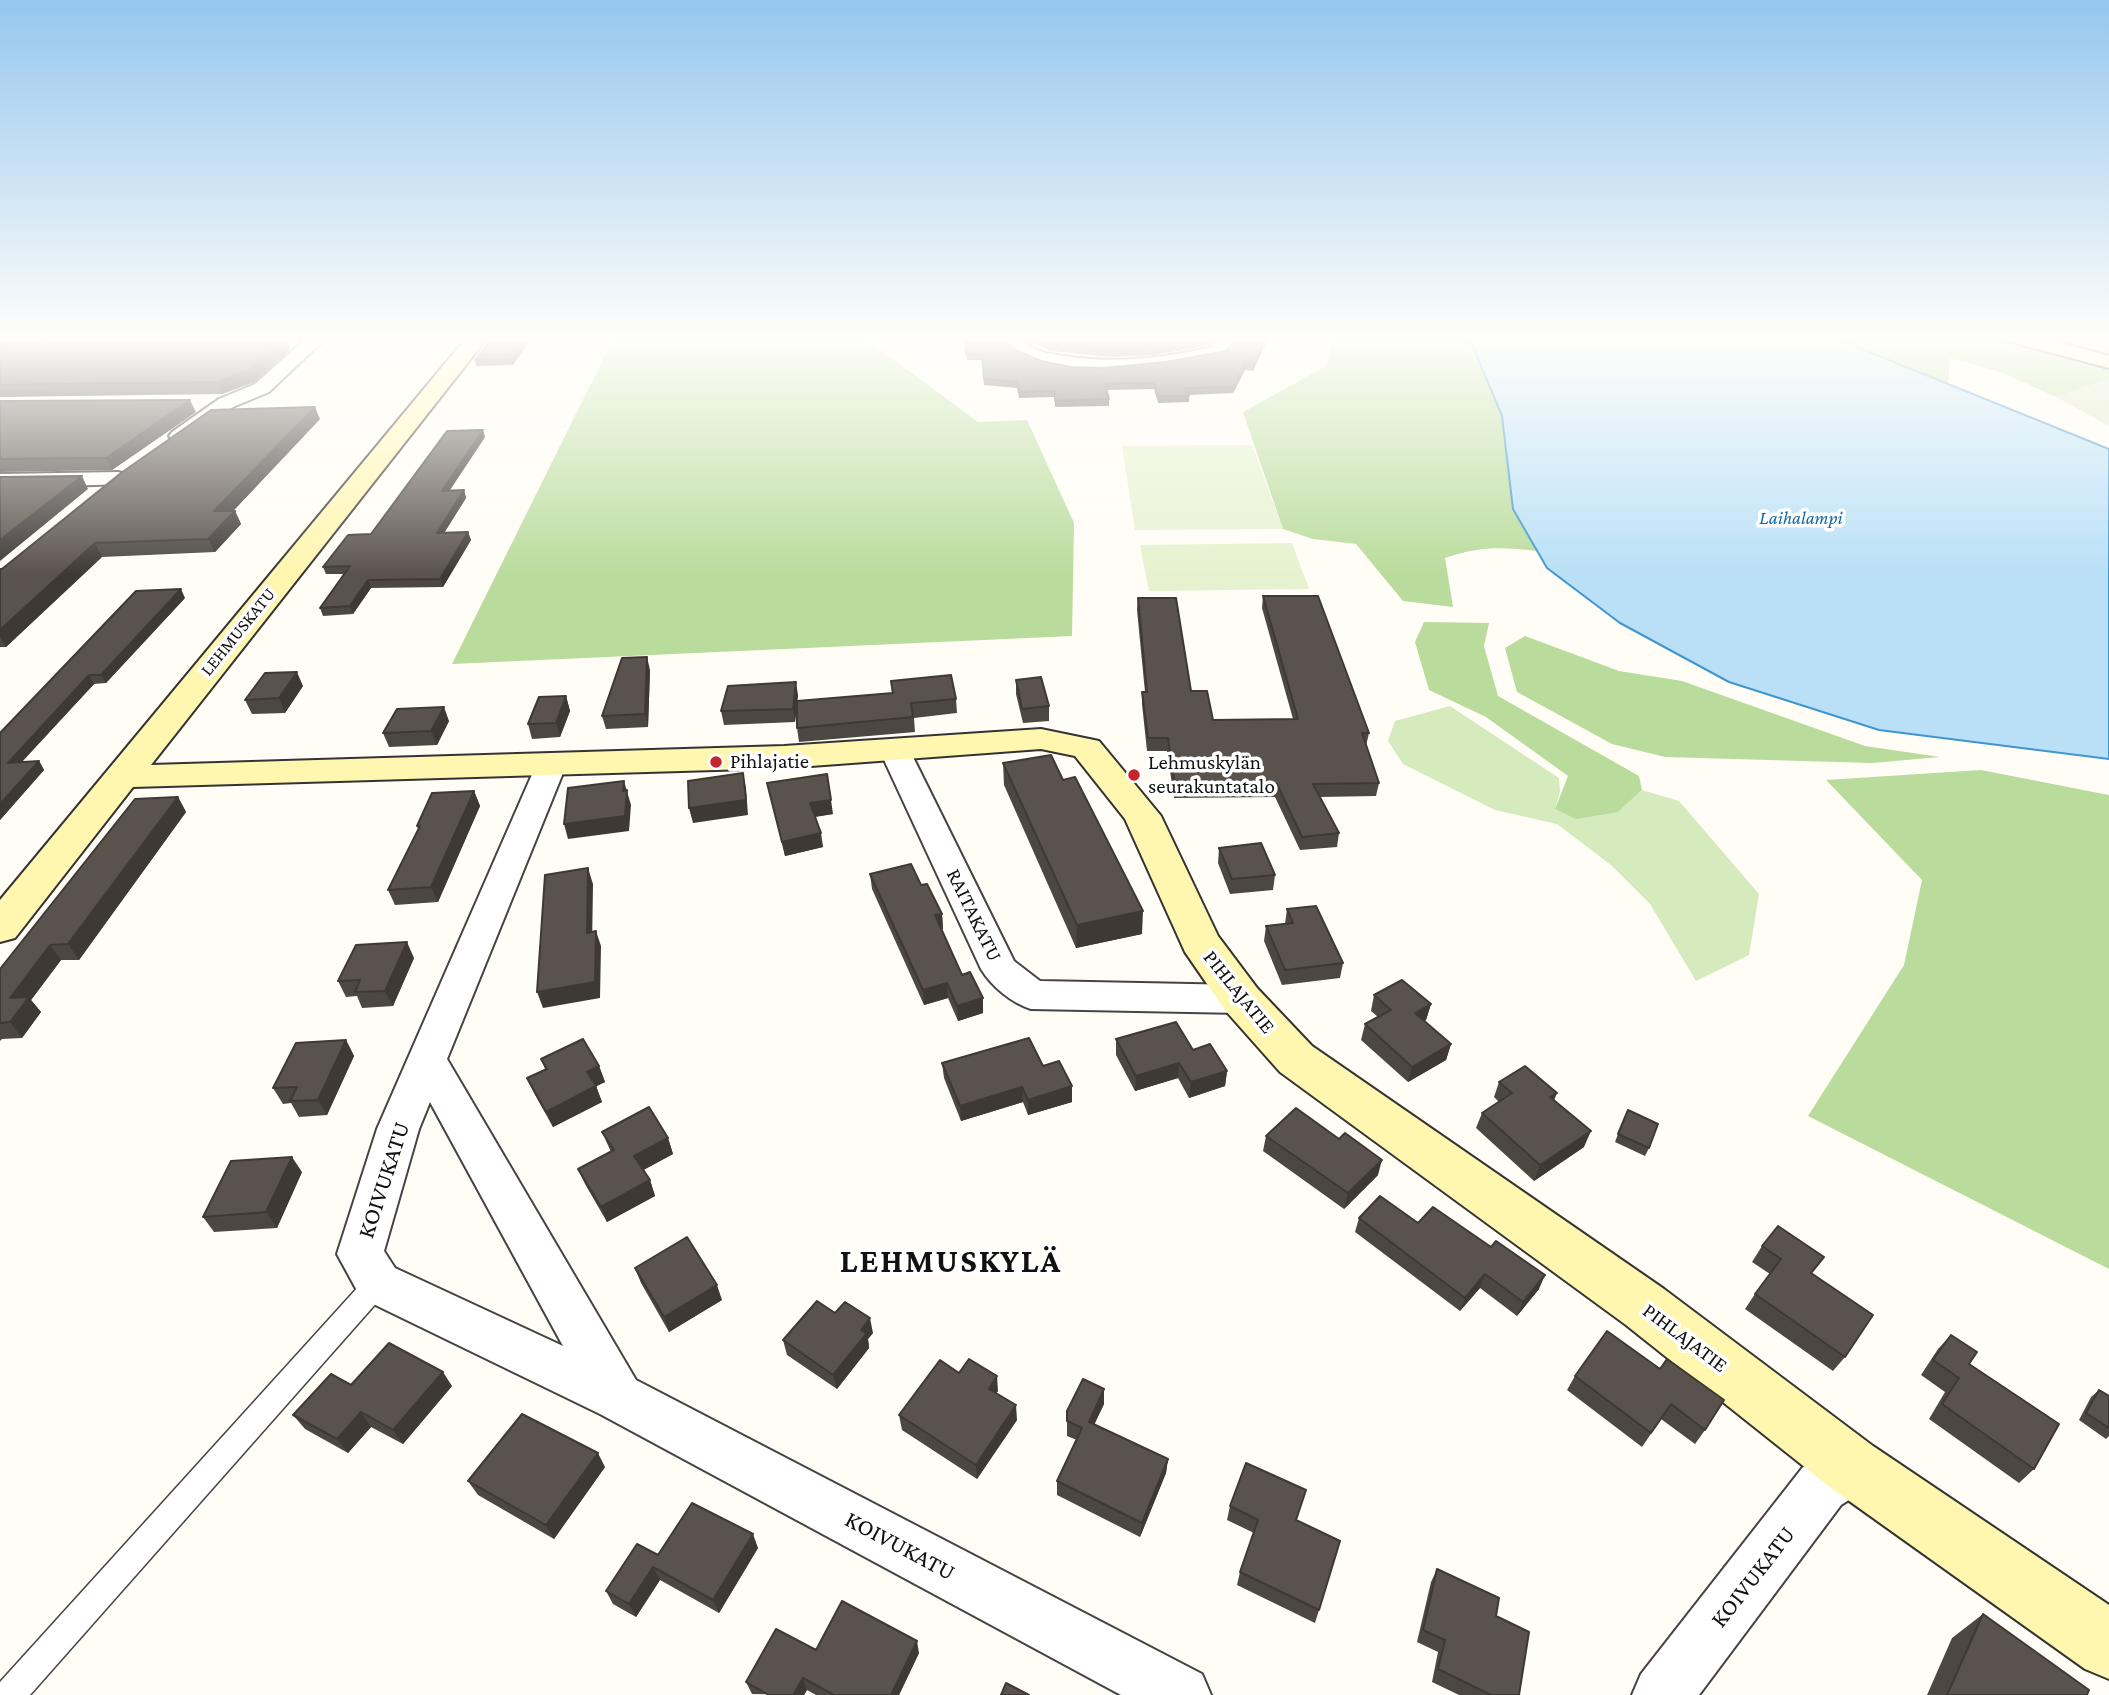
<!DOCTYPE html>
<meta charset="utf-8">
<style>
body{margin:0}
canvas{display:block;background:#fffdf5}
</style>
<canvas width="2109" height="1695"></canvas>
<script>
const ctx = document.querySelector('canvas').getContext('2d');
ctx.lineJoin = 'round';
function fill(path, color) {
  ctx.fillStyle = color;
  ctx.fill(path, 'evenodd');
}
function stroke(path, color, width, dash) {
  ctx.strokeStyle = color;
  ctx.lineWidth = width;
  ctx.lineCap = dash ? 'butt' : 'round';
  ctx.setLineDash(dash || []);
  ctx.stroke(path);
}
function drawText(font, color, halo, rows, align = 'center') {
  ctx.font = font + ' "Crimson Pro",serif';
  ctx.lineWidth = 7;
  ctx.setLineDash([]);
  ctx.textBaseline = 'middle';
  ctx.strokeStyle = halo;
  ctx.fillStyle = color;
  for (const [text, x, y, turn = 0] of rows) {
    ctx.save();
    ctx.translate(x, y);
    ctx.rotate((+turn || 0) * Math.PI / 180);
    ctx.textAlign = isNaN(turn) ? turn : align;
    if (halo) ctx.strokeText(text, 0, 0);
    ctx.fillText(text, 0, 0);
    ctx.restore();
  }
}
const green = new Path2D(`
 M1450,706L1559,778L1560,792L1555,809L1618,812L1642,790L1679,801L1759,894L1749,955L1696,981L1650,904L1611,865L1557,824L1495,810L1403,764L1388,741L1395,721Z`);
const forest = new Path2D(`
 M614,337H863L978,422L1027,420L1074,523L1072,636L452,664Z
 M1334,337H1469L1502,415L1513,509L1537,551C1501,547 1480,546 1445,558L1453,607L1403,601L1356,544L1313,539L1283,529L1243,412L1326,366Z
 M1832,337H1992L2109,368V379L2056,397L2003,373L1950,358L1948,386Z
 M1424,622L1489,623L1484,646L1498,696L1639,776L1642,790L1618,812L1576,819L1555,809L1568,776L1486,717L1429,690L1415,642Z
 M1525,636L1619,671L1682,681L1865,746L1940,757L1872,763L1665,757L1612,744L1517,692L1505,648Z
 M1981,770L2109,795V1269L1808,1116L1904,965L1922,880L1826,780Z`);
const cemetery = new Path2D(`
 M2025,337H2109V359Z
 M2109,379V426L2056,397Z`);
const pitch = new Path2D(`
 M1252,445L1283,529L1135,530L1122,446Z
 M1292,543L1309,589L1149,591L1140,545Z`);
const water = new Path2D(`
 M1469,337H1832L2109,449V759L1879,730L1729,682L1620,623L1547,568L1513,509L1502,416Z`);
const lane = new Path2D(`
 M378,1272L387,1275L390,1283L387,1291L30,1695H0V1682L369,1275Z`);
const street = new Path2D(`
 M308,337H327L269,392L233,407L186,440H172L169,436L172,432L219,399L255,384Z
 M997,337C1025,337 1026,350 1052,354C1108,365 1158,359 1213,347L1220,337H1237L1225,355L1219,356C1160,369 1041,392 997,337Z
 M118,472L126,474L129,479L126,484L0,488V474Z
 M894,740L905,743L909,749L1014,961L1040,981L1241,985L1254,989L1260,999L1254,1009L1241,1013L1031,1009C1012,1003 992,987 981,969L879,749L883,743Z
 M552,754L563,757L567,763L447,1059L636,1380L1202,1674L1211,1695H1121L600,1414L361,1298L337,1254L377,1129L537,763L541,757ZM430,1102L563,1346L395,1268L384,1251L419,1129Z
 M1852,1441L1871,1448L1878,1467L1871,1486L1841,1505L1699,1695H1632L1641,1674L1803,1467Z`);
const secondary = new Path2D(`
 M467,337H488L151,765L784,746L1041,729L1099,741L1161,816L1218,936L1257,988L1312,1046L1664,1289L1873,1446L2109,1605V1679L2085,1669L1831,1488L1626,1325L1280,1072L1225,1010L1185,952L1125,819L1075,756L1041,749L784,768L133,787L15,938L0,942V900Z
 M2005,337H2040L2109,356V368L2008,341Z`);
const wall = new Path2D(`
 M7,337H114L34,338L36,340L290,350L254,382L222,394L0,397V342Z
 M493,337H532L513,365L476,366L475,360Z
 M944,337H1001L1016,350L1041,361L1071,367L1103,368L1166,362L1226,351L1236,337H1269L1253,371L1245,370L1233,393L1189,395V402L1158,403L1154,389L1107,390L1109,399V406L1055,407V397L1019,398L1017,388L984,385L982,360H967L965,342L944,340Z
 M1016,337H1218L1211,345L1152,355L1113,357L1052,351Z
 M0,401L196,412L112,470L0,472Z
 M320,419L233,511H235L241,524L215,552L102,557L6,647H0V569Z
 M485,437L449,491L464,490L466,498L444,533L468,532L471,540L443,587L371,588L353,614L323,616L320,608L344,574H326L323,567L371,534Z
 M1263,596L1369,733L1366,746L1379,783L1376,796L1320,797L1339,833L1337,847L1300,850L1275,797L1174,798L1167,751H1147L1142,704V692H1145L1137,610L1138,598L1191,691L1213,720L1293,719L1262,608Z
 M185,598L106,683L94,684L22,762L39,761L44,770L0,820V733Z
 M650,670L648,727L606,729L602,716Z
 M1016,680L1049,706V721L1023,723L1016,694Z
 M891,681L956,699L957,713L914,718L915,732L799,742L797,728V706L795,722L724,725L721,711L798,695L797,701L892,693Z
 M303,686L285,713L252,714L245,700Z
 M566,696L570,711L560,737L532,739L528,724Z
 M449,721L437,745L389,747L383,733Z
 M1003,763L1063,780L1142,934L1076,948L1004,785Z
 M767,783L833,814L815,817L823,847L785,856Z
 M474,791L480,806L438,902L395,905L388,890L418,829L417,826Z
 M178,797L186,812L79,960H61L31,1000L41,1012L22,1038L2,1039L0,1041V969Z
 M1219,848L1275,875L1273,890L1230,894L1218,863Z
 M870,874L921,885L942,914L943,929H941L962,975L983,1013L958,1021L948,998L924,1005L872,889Z
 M1287,909L1343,963L1340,978L1282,985L1264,941L1266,926L1285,924Z
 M414,958L393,1006L362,1008L357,996L346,997L338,981Z
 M1374,995L1431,1004L1426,1020L1424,1021L1451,1044L1446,1060L1408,1082L1361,1040L1365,1024L1378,1017L1371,1011Z
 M1116,1039L1193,1050L1227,1071L1225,1086L1189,1098L1178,1078L1135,1091L1116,1055Z
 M346,1040L354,1056L327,1115L299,1117L291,1103L283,1104L273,1088Z
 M541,1059L599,1066L605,1082L596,1086L602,1102L553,1127L534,1093L527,1078L545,1069Z
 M942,1063L1043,1066L1072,1086V1102L1028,1115L1023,1102L961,1121L944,1078Z
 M1499,1082L1584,1147L1534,1181L1476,1128L1482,1113L1499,1102L1494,1097Z
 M1624,1118L1649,1148L1645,1156L1615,1142Z
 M602,1132L668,1138L673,1154L643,1170L650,1180L655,1196L607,1222L585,1184L578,1169L611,1152Z
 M1266,1136L1378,1175L1344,1209L1263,1151Z
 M302,1172L277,1228L214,1232L203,1217Z
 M1359,1218L1418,1223L1539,1289L1517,1316L1480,1288L1460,1311L1355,1232Z
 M1762,1246L1812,1274L1845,1357L1833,1371L1745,1309L1755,1294L1770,1274L1752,1262Z
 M635,1268L722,1300L669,1332L641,1283Z
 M835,1313L873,1333L868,1339L869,1348L837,1389L787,1355L783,1340Z
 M1607,1331L1705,1430L1695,1444L1661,1419L1642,1447L1567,1390L1575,1376Z
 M1951,1335L2034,1469L2019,1483L1929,1419L1945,1392L1921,1375L1938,1349Z
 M959,1373L998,1391L996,1393L1017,1420L977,1479L902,1430L899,1415Z
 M351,1385L452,1386L403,1444L371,1427L348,1453L305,1429L293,1415Z
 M2099,1390L2109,1396V1436L2106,1439L2079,1420L2091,1397Z
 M1104,1404L1094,1424L1168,1459L1166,1473L1140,1537L1057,1495V1481L1077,1440L1067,1436V1411Z
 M605,1467L554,1539L478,1495L468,1481Z
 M1230,1506L1296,1520L1319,1610L1315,1623L1237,1585L1240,1572L1254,1533L1227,1520Z
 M758,1548L719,1613L660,1580L636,1617L613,1604L606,1591L658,1555Z
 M1437,1569L1496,1616L1519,1695H1459L1432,1682L1438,1652L1417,1642L1431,1582Z
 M1983,1614L2087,1695H1927L1952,1638Z
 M816,1650L919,1653L899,1695H816L807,1690L804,1695L752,1694L746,1682Z`);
const shadedWall = new Path2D(`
 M527,337H532L513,365L511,360Z
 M1213,337H1218L1211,345L1152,355L1153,348Z
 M1267,337H1269L1253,371V364Z
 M286,338L290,350L254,382L222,394L217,382Z
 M1245,364V370L1233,393L1234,387Z
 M190,400L196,412L112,470L106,458Z
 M315,407L320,419L220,525L214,511Z
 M483,430L485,437L444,499L442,491Z
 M82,476L88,489L0,561V540Z
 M464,490L466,498L439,541L437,533Z
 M235,511L241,524L215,552L208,539Z
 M468,532L471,540L443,587L440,579Z
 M95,543L102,557L6,647L0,637V630Z
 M368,580L371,588L353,614L350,606Z
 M181,589L185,598L106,683L101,675Z
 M647,657L650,670L648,727L645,714Z
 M297,672L303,686L285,713L279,698Z
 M89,675L94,684L13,771L8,763Z
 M796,682L798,695L795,722L793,709Z
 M566,696L570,711L560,737L556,723Z
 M444,707L449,721L437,745L431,731Z
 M39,761L44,770L0,820V804Z
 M743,773L746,788L748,815L693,823L689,808Z
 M624,781L631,805L629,831L568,839L564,824L623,791Z
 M474,791L480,806L438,902L431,887Z
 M178,797L186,812L79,960L68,944Z
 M831,800L833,814L813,817L810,803Z
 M821,833L823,847L785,856L782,842Z
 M588,868L593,884L592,948L587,933Z
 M1143,911L1142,934L1076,948L1077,925Z
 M942,914L943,929L936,930L935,915Z
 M596,931L601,946L600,998L543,1008L537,992Z
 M407,942L414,958L393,1006L385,991Z
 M50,945L61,960L31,1000L41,1012L22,1038L10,1022V998Z
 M947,983L948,998L924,1005L923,990Z
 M983,998V1013L958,1021L957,1006Z
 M1431,1004L1426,1020L1411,1029L1415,1013Z
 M346,1040L354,1056L327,1115L318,1100Z
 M1451,1044L1446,1060L1408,1082L1412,1067Z
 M1179,1063L1178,1078L1135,1091L1136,1076Z
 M599,1066L605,1082L593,1088L587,1072Z
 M1227,1071L1225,1086L1189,1098L1191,1082Z
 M596,1086L602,1102L553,1127L546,1112Z
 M1072,1086V1102L1028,1115V1100Z
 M1022,1087L1023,1102L961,1121L960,1106Z
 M1557,1093L1551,1108L1550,1097Z
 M1591,1131L1584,1147L1534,1181L1540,1165Z
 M668,1138L673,1154L640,1172L634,1156Z
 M292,1157L302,1172L277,1228L266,1212Z
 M1382,1160L1378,1175L1344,1209L1348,1193Z
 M650,1180L655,1196L607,1222L601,1207Z
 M1485,1274L1480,1288L1460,1311L1465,1298Z
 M1545,1275L1539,1289L1517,1316L1523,1302Z
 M717,1285L722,1300L669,1332L664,1317Z
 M870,1318L873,1333L868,1339L869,1348L837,1389L833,1375L861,1330Z
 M443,1372L452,1386L403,1444L393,1430Z
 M997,1376L998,1391L989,1403V1389Z
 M1104,1389V1404L1089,1436V1422Z
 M1016,1405L1017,1420L977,1479L976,1465Z
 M361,1412L371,1427L348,1453L337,1439Z
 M598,1453L605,1467L554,1539L546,1525Z
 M1168,1459L1166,1473L1140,1537L1142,1523Z
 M753,1534L758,1548L719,1613L713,1600Z
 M653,1567L660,1580L636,1617L629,1604Z
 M917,1641L919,1653L899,1695H891Z
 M803,1678L807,1690L804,1695H793Z`);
const building = new Path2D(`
 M7,337H31L36,340L286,338L249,370L217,382L0,385V342Z
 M493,337H527L511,360H475Z
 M965,337H1001L1016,350L1041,361L1071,367L1103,368L1166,362L1226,351L1236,337H1267L1253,364H1245L1234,387L1185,388L1189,396H1158L1154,383L1105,384L1109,399L1055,401V391L1019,392L1017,382L984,379L982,354H966Z
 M1032,337H1213L1212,338L1153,348L1113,351L1052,345Z
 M190,400L106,458L0,459V401Z
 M315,407L214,511H235L208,539L95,543L0,630V569H2L121,473L211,410Z
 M483,430L442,491L464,490L437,533L468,532L440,579L368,580L350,606L320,608L350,566L323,567L348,535L371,534L447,431Z
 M82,476L0,540V477Z
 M181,589L101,675H89L8,763L39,761L0,804V733L136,591Z
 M1263,596H1318L1369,733H1362L1379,783L1313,784L1339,833L1302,837L1277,784L1175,785L1168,738H1148L1142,692H1147L1138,598H1176L1191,691H1207L1213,720L1298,719Z
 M647,657L645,714L602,716L622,658Z
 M297,672L279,698L245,700L265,673Z
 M951,675L956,699L911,703L913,717L797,728V701L893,693L891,681Z
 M1041,677L1049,706L1022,709L1016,680Z
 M796,682L793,709L721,711L728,686Z
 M566,696L556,723L528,724L539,697Z
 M444,707L431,731L383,733L397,709Z
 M1051,755L1063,780L1075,777L1143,911L1077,925L1003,763Z
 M743,773L746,800L689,808L688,781Z
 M827,774L831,800L810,803L821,833L782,842L767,783Z
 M624,781L623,791L627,790L625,816L564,824L568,788Z
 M474,791L431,887L388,890L420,826H417L432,793Z
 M178,797L68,944L50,945L10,998L29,997L10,1022L0,1023V969L135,799Z
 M1261,843L1275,875L1232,879L1219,848Z
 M911,864L921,885L927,884L942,914L935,915L962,975L970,972L983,998L957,1006L947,983L923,990L870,874Z
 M588,868L587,933L596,931L595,982L537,992L545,875Z
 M1316,906L1343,963L1285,970L1266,926L1293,923L1287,909Z
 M407,942L385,991L355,992L360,980L338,981L356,945Z
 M1402,980L1431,1004L1415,1013L1451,1044L1412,1067L1365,1024L1391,1010L1374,995Z
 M1176,1022L1193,1050L1210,1044L1227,1071L1191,1082L1179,1063L1136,1076L1116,1039Z
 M1029,1038L1043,1066L1059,1061L1072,1086L1028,1100L1022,1087L960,1106L942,1063Z
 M583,1039L599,1066L587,1072L596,1086L546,1112L527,1078L547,1069L541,1059Z
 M346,1040L318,1100L290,1101L297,1087L273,1088L296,1043Z
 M1525,1066L1557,1093L1550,1097L1591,1131L1540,1165L1482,1113L1512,1093L1499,1082Z
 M649,1107L668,1138L634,1156L650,1180L601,1207L578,1169L614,1150L602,1132Z
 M1296,1108L1339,1139L1345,1133L1382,1160L1348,1193L1266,1136Z
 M1628,1110L1658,1124L1649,1148L1618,1134Z
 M292,1157L266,1212L203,1217L231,1161Z
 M1380,1196L1418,1223L1433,1207L1491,1247L1496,1241L1545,1275L1523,1302L1485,1274L1465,1298L1359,1218Z
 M1778,1226L1824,1257L1811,1273L1873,1315L1845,1357L1755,1294L1781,1259L1762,1246Z
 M687,1237L717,1285L664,1317L635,1268Z
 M817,1301L835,1313L845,1302L870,1318L861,1330L867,1333L833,1375L783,1340Z
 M1607,1331L1660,1369L1667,1359L1724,1400L1705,1430L1671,1404L1651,1433L1575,1376Z
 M1951,1335L1977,1352L1969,1364L2059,1424L2034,1469L1942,1404L1959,1378L1933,1360Z
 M389,1343L443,1372L393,1430L361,1412L337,1439L293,1415L331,1374L351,1385Z
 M969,1359L997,1376L989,1389L1016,1405L976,1465L899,1415L940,1360L959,1373Z
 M1083,1379L1104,1389L1089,1422L1168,1459L1142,1523L1057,1481L1082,1428L1067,1421V1411Z
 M2099,1390L2109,1396V1428L2086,1413Z
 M522,1414L598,1453L546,1525L468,1481Z
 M1246,1463L1306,1490L1296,1520L1340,1541L1319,1610L1240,1572L1258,1520L1230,1506Z
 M692,1503L753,1534L713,1600L653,1567L629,1604L606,1591L637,1544L658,1555Z
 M1437,1569L1499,1598L1496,1616L1529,1632L1519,1695H1491L1438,1669L1445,1640L1423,1630Z
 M842,1601L917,1641L891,1695H834L803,1678L793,1695H769L746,1682L776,1629L816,1650Z
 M1983,1614L2089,1690L2087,1695H1947Z
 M1006,1683L1029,1695H1001Z`);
const markers = [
 [716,762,7,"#c4262e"],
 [1134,775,7,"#c4262e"]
];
const farStreetnames = [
 ["LEHMUSKATU",238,632,-51]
];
const farWaternames = [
 ["Laihalampi",1801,518]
];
const poiNames = [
 ["Pihlajatie",730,762],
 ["Lehmuskylän",1148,763],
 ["seurakuntatalo",1148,787]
];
const streetNames = [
 ["RAITAKATU",974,915,64],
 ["PIHLAJATIE",1239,992,51],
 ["PIHLAJATIE",1685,1338,37]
];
const nearStreetnames = [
 ["KOIVUKATU",384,1180,-72],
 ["KOIVUKATU",900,1546,28],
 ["KOIVUKATU",1753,1577,-52]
];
const nearDistrictnames = [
 ["LEHMUSKYLÄ",951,1262]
];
fill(green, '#d5ebbd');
fill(forest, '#b9dc9c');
fill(cemetery, '#d9e3c4');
fill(pitch, '#e6f2cf');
fill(water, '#b9e0f7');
stroke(water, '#3f96cf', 2);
stroke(lane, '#444', 3);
stroke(street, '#444', 4);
stroke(secondary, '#333', 4);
fill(lane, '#fff');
fill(street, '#fff');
fill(secondary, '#fff6b0');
fill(wall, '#4d4742');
fill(shadedWall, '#3f3936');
fill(building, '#5a524d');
stroke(building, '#3f3936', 2);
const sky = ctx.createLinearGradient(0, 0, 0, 575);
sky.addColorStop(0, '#95c6ee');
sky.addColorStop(0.59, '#fffefa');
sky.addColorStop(1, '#fffefa00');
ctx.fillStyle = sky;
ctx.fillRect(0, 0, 2109, 575);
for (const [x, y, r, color] of markers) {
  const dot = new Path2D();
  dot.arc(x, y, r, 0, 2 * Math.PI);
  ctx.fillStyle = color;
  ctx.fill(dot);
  stroke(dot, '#fff', 2.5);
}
drawText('18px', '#111', '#fff', farStreetnames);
drawText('italic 19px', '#1768a6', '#fff', farWaternames);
drawText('21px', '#111', '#fff', poiNames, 'left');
drawText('21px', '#111', '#fff', streetNames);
drawText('24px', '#111', '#fff', nearStreetnames);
ctx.letterSpacing = '2px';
drawText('bold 33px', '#111', '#fff', nearDistrictnames);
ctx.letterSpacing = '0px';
</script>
